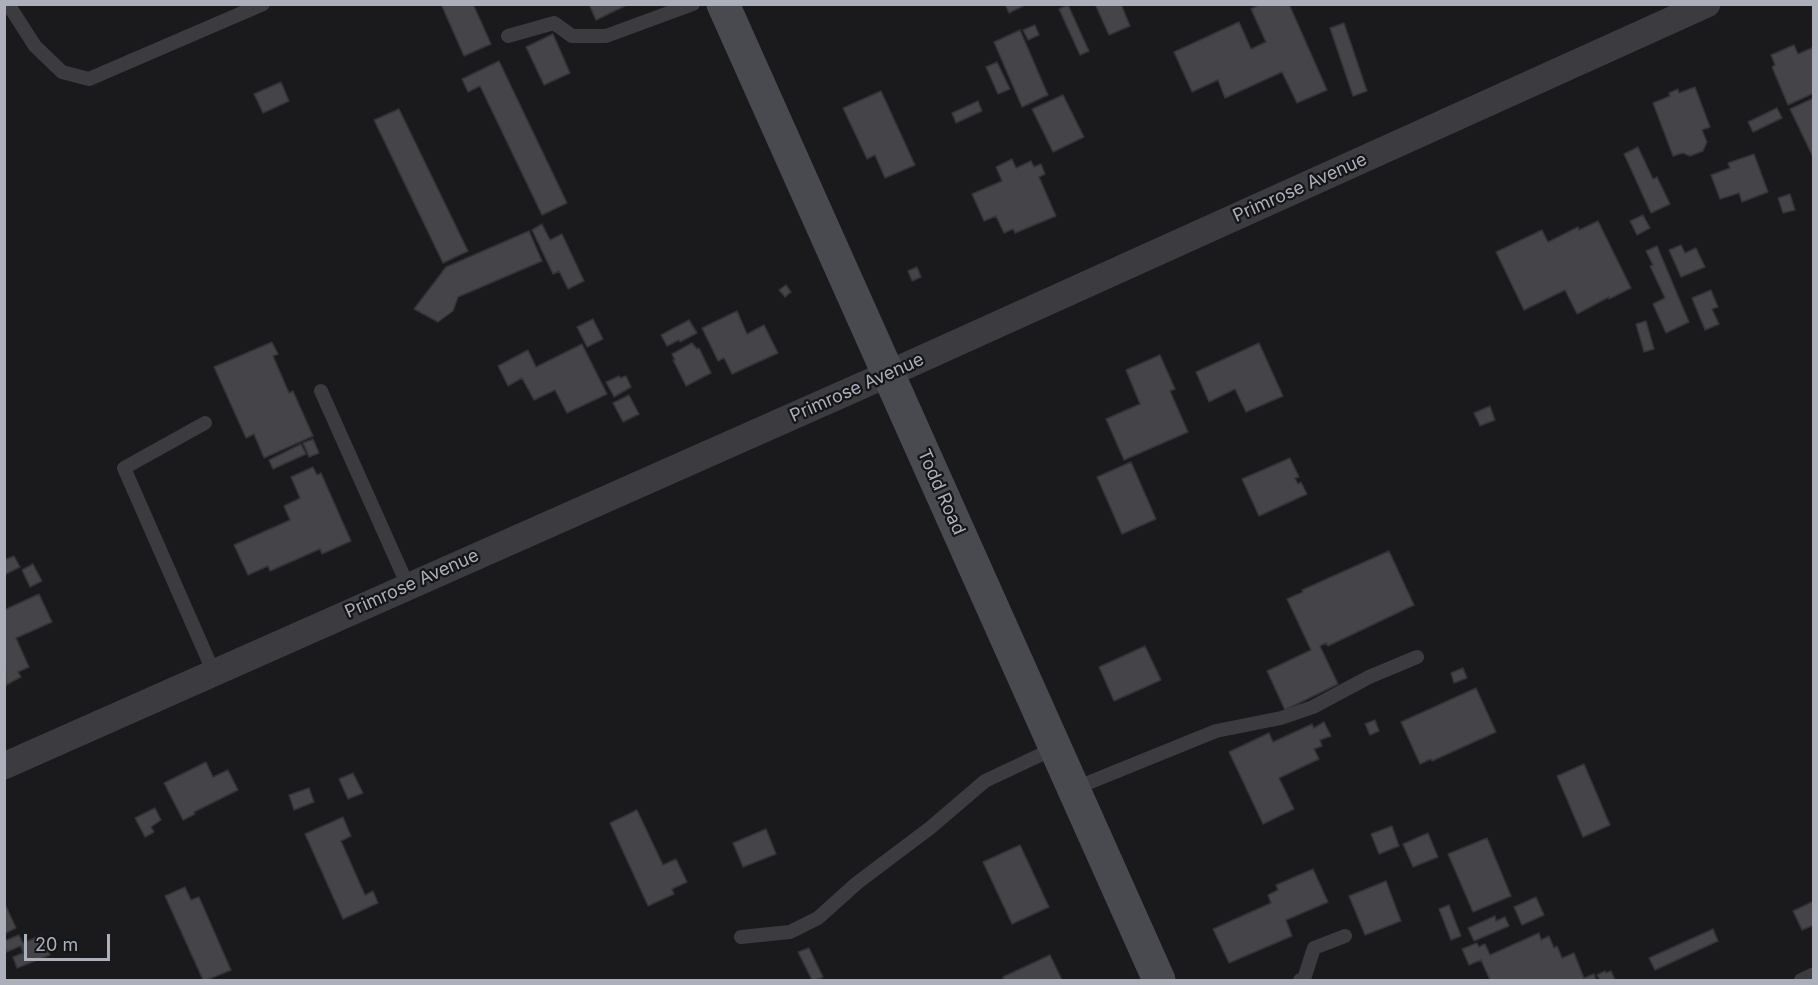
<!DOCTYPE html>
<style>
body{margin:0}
#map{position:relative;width:1818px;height:985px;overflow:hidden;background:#1a191c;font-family:Inter,sans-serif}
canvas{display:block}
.frame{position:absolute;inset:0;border:6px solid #acb0bb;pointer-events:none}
.scale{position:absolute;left:24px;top:934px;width:86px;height:27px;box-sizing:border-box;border:3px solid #acb0bb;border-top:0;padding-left:8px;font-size:18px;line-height:21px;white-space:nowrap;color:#acb0bb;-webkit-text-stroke:4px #151417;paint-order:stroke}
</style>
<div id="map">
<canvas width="1818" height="985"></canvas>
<div class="frame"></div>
<div class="scale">20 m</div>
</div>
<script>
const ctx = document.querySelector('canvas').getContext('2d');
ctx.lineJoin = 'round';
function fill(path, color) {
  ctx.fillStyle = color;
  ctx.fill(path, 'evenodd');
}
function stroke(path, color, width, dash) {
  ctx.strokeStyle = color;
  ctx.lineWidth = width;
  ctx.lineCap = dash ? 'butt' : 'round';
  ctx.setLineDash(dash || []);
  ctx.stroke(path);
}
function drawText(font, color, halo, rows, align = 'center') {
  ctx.font = font + ' Inter,sans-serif';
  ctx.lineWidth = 4.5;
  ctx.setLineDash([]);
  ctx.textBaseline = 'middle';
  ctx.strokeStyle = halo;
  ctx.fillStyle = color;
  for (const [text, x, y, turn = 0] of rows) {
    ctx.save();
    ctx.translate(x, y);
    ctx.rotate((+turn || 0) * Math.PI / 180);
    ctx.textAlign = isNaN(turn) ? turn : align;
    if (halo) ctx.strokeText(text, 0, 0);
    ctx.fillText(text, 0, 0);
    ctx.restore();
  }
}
const building = new Path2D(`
 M441,4H473L491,44L464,56Z
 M589,4H629L596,20Z
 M1005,4H1027L1009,13Z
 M1095,4H1121L1130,26L1109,35Z
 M1261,4H1289L1327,90L1297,103L1282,72L1225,98L1218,80L1192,92L1174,52L1239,22L1251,49L1266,42L1251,9Z
 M1068,5L1089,51L1080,55L1059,9Z
 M1344,23L1367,91L1353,96L1330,28Z
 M1035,25L1039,35L1028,40L1023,30Z
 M1020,30L1048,95L1022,107L994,42Z
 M553,34L570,73L544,85L526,47Z
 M1794,45L1798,54L1814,47V93L1788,105L1772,67L1775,65L1771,55Z
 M499,61L567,203L542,215L480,86L468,92L462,79Z
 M997,62L1010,89L998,94L986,67Z
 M281,82L289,101L263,113L254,94Z
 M1695,87L1710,127L1702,130L1707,142L1703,151L1690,156L1683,153L1673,156L1653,103L1670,96L1669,93L1678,89L1679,93Z
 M881,91L915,165L885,178L875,155L867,159L843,108Z
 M1063,95L1084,137L1053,152L1032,109Z
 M1814,98V157H1813L1790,109Z
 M978,101L982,111L956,123L952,113Z
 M1777,108L1782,118L1753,132L1748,122Z
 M399,109L468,251L443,263L374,120Z
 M1638,147L1653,179L1657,177L1670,204L1651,213L1624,154Z
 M1754,154L1768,192L1742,202L1739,193L1720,199L1711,175L1730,168L1728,163Z
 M1012,159L1016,168L1031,161L1034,167L1041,164L1045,174L1039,177L1056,216L1015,233L1013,229L1004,233L996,216L984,221L972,194L1002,181L996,167Z
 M1790,194L1795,210L1783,213L1778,198Z
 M1643,215L1650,228L1637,235L1630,221Z
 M1598,221L1631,288L1609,299V297L1577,314L1565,290L1524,310L1496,252L1542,230L1548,242L1578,227L1579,230Z
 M542,224L550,240L562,234L584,281L568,289L559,271L553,274L532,230Z
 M529,231L542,261L458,297L453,311L438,322L414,309L446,267Z
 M1681,245L1685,253L1696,248L1705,267L1681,277L1669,250Z
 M1657,246L1689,322L1666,333L1653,304L1665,298L1650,266L1653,265L1646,251Z
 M917,267L921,277L912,281L908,271Z
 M786,285L791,292L785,297L779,290Z
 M1711,290L1718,307L1712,309L1719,324L1705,330L1692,298Z
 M737,311L747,334L764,325L778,353L732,374L724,358L718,361L702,328Z
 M593,319L603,339L587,347L577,327Z
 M689,320L697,333L680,342L679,340L667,346L661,335Z
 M1646,321L1654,349L1644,352L1636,324Z
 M272,342L278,354L273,356L289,393L293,391L313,436L264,458L254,434L246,438L214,367Z
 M692,343L697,349L699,348L711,373L686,386L673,360H675L672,354Z
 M1259,343L1283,396L1246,412L1235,389L1209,402L1196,372Z
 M582,344L607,394L567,413L555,390L534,400L522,378L508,386L498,366L528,350L536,367Z
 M1160,355L1175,389L1170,391L1188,432L1124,460L1106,419L1140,404L1126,370Z
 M619,376L620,378L626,376L631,387L614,397L606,382Z
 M629,395L639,414L623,422L613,403Z
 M1490,406L1495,420L1480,426L1474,413Z
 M313,439L319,453L309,457L303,443Z
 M301,444L306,454L273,469L269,460Z
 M1290,458L1299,477L1295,478L1298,484L1301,482L1307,494L1259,516L1242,479Z
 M1131,462L1156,519L1122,534L1097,477Z
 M313,467L317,475L321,473L351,541L322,554L320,549L270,571L268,566L248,575L234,545L290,520L284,506L300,498L291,477Z
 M1389,551L1414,605L1328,646L1326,643L1320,646L1338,684L1285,710L1267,671L1311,650L1287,599L1303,592L1302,590Z
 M14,556L20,567L4,575V560Z
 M33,564L42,581L30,587L22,570Z
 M39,594L52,622L16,638L29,667L18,672L21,677L6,685L4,610Z
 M1145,646L1161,680L1114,701L1099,667Z
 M1463,668L1467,678L1454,683L1451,673Z
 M1476,688L1496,732L1432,761L1431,759L1420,764L1401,722Z
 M1375,720L1379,731L1370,735L1365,724Z
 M1324,722L1331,736L1320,740L1322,746L1314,749L1319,759L1279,778L1294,809L1263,824L1229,752L1269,733L1273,742L1312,724L1314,728Z
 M206,762L213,777L228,770L238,790L194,812L195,814L183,820L164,783Z
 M1584,764L1610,825L1583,837L1557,776Z
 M353,773L363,793L348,799L339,779Z
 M309,788L314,802L294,810L289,795Z
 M155,808L161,820L151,827L154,832L145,837L135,818Z
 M637,810L663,865L676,859L687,882L672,889L674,894L648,906L610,823Z
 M343,817L351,836L341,841L365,895L373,891L378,903L343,919L305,834Z
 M1392,826L1399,846L1379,854L1371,834Z
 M766,829L776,854L743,867L733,843Z
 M1428,833L1438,857L1413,867L1403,844Z
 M1487,838L1511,896L1473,912L1448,854Z
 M1020,845L1049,907L1012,924L983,862Z
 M1313,869L1328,902L1286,920L1292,936L1229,963L1213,929L1271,903L1268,895L1278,890L1276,885Z
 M1386,881L1401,921L1365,935L1349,896Z
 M185,887L191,900L199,897L231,970L207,980H203L165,896Z
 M1536,897L1544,915L1522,925L1514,907Z
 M1814,901V925L1802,930L1793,911Z
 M4,902L16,928L4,934Z
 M1449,905L1461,936L1451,940L1439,909Z
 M1495,916L1496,921L1505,917L1509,926L1474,941L1468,928Z
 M1713,929L1718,941L1655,970L1649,958Z
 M1539,933L1541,940L1549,936L1554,948L1557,946L1562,958L1574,953L1584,978L1594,974L1596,980H1490L1481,960L1469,965L1462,949L1477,943L1479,947L1485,944L1490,955Z
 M19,935L23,943L42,935L50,955L17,968L13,957L23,953L21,946L6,952L4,941Z
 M809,948L823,977L816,980H812L798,952Z
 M1050,955L1062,980H1004L1003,977Z
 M1605,971L1606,973L1611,971L1615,980H1600L1597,975Z`);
const lane = new Path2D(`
 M8,4L35,46L62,72L89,79L263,4
 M508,36L554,23L572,36H606L693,4
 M321,391L408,586
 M205,423L124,468L214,673
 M1073,789L1216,731L1281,718L1313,707L1369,677L1417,657
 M741,937L790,932L818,918L857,883L930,828L985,781L1055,748
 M1300,980L1304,979L1314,948L1345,936
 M1801,980L1814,974`);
const street = new Path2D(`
 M4,766L888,374L1707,4`);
const secondary = new Path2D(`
 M723,4L1159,980`);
const streetNames = [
 ["Primrose Avenue",1300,188,-24],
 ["Primrose Avenue",857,388,-24],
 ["Todd Road",941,492,66],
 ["Primrose Avenue",412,584,-24]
];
fill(building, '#444449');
stroke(building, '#343337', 1.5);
stroke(lane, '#3b3b40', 14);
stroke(street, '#3b3b40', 27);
stroke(secondary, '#494a50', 33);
drawText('18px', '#acb0bb', '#151417', streetNames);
</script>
